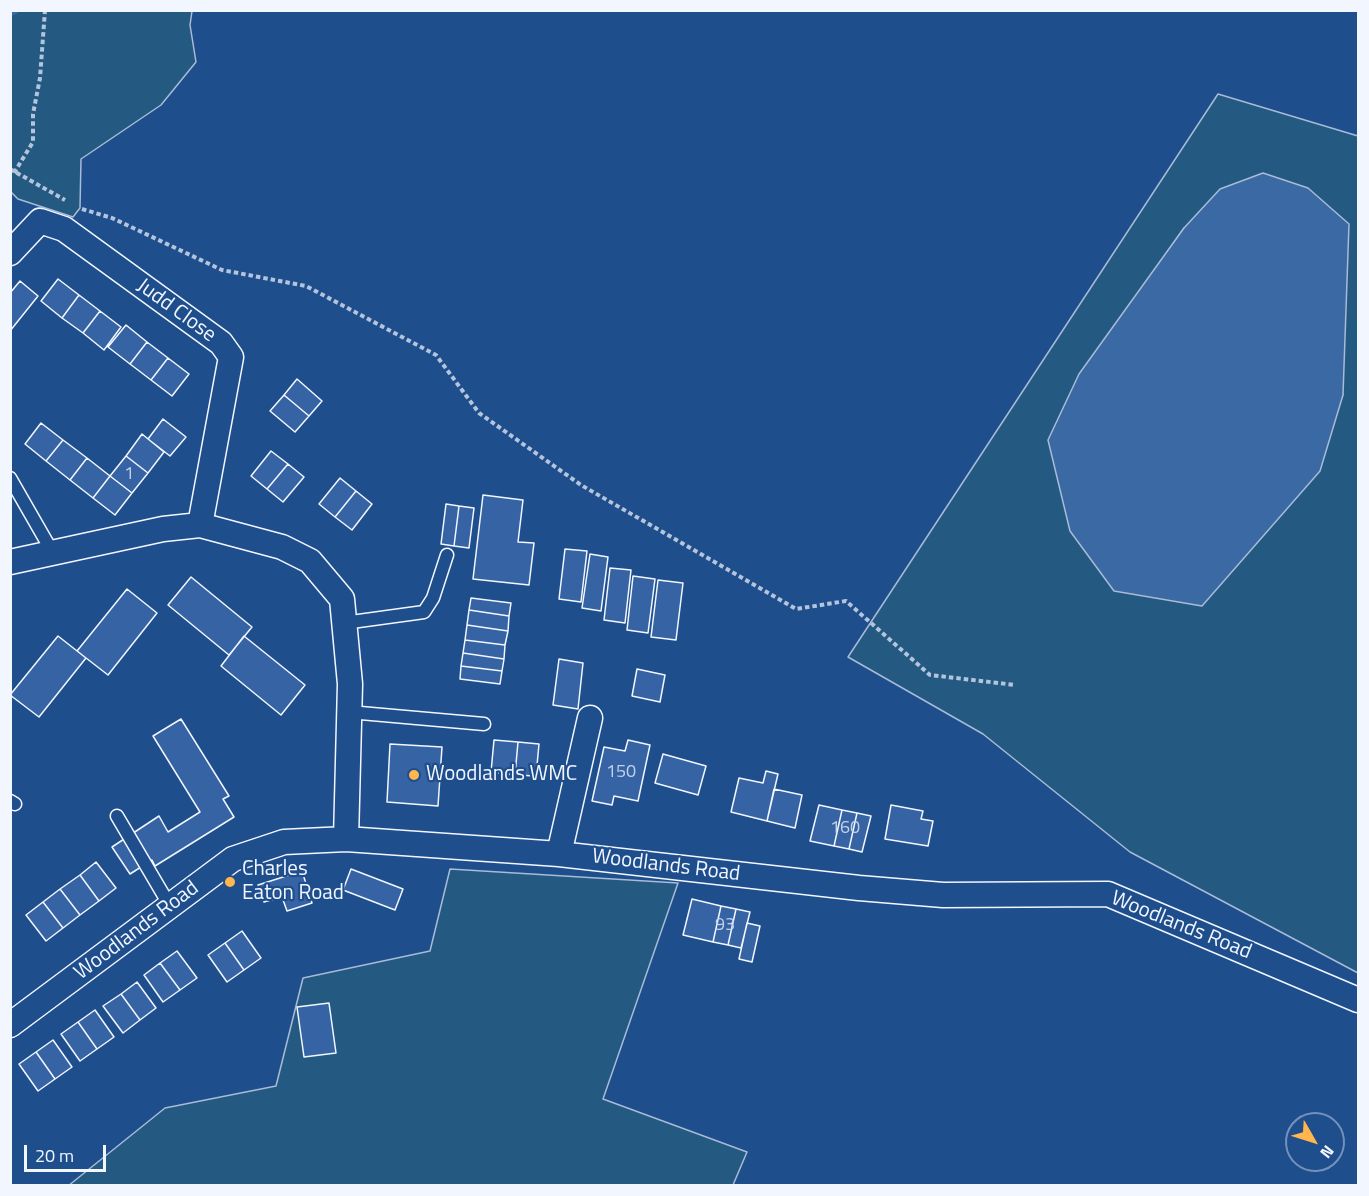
<!DOCTYPE html>
<style>
body{margin:0}
#map{position:relative;width:1369px;height:1196px;overflow:hidden;background:#1f4e8c;font-family:"Titillium Web",sans-serif}
canvas{display:block}
.frame{position:absolute;inset:0;border:12px solid #f2f6ff;pointer-events:none}
.north{position:absolute;left:1285px;top:1112px;width:60px;height:60px;box-sizing:border-box;background:#1f4e8c;border:2px solid #7391ba;border-radius:50%;rotate:129deg;font-size:16px;font-weight:700;line-height:24px;text-align:center;color:#f2f6ff}
.north::after{content:'';display:block;margin:auto;width:21px;height:27px;background:#ffb74d;clip-path:polygon(50% 0,100% 100%,50% 72%,0 100%)}
.scale{position:absolute;left:24px;top:1145px;width:82px;height:27px;box-sizing:border-box;border:3px solid #f2f6ff;border-top:0;padding-left:8px;font-size:18px;line-height:21px;white-space:nowrap;color:#f2f6ff;-webkit-text-stroke:4px #1f4e8c;paint-order:stroke}
</style>
<div id="map">
<canvas width="1369" height="1196"></canvas>
<div class="frame"></div>
<div class="north">N</div>
<div class="scale">20 m</div>
</div>
<script>
const ctx = document.querySelector('canvas').getContext('2d');
ctx.lineJoin = 'round';
function fill(path, color) {
  ctx.fillStyle = color;
  ctx.fill(path, 'evenodd');
}
function stroke(path, color, width, dash) {
  ctx.strokeStyle = color;
  ctx.lineWidth = width;
  ctx.lineCap = dash ? 'butt' : 'round';
  ctx.setLineDash(dash || []);
  ctx.stroke(path);
}
function drawText(font, color, halo, rows, align = 'center') {
  ctx.font = font + ' "Titillium Web",sans-serif';
  ctx.lineWidth = 4.5;
  ctx.setLineDash([]);
  ctx.textBaseline = 'middle';
  ctx.strokeStyle = halo;
  ctx.fillStyle = color;
  for (const [text, x, y, turn = 0] of rows) {
    ctx.save();
    ctx.translate(x, y);
    ctx.rotate((+turn || 0) * Math.PI / 180);
    ctx.textAlign = isNaN(turn) ? turn : align;
    if (halo) ctx.strokeText(text, 0, 0);
    ctx.fillText(text, 0, 0);
    ctx.restore();
  }
}
const green = new Path2D(`
 M10,11H192L190,25L196,62L161,105L81,159L80,208L73,217L18,199L11,192Z
 M1218,94L1358,136V973L1130,852L983,734L848,657ZM1184,228L1343,395L1136,297Z
 M450,869L678,883L603,1099L747,1152L733,1185L68,1186L165,1108L276,1086L303,978L430,951Z`);
const water = new Path2D(`
 M1263,173L1308,188L1349,224L1343,395L1320,471L1202,606L1114,591L1070,531L1048,440L1079,374L1184,228L1220,189Z`);
const stream = new Path2D(`
 M10,12L15,10`);
const building = new Path2D(`
 M58,279L79,295L62,318L41,301Z
 M20,281L38,296L10,331V293Z
 M79,295L100,311L83,333L62,318Z
 M100,311L121,327L104,350L83,333Z
 M126,325L147,342L130,364L108,347Z
 M147,342L168,358L151,380L130,364Z
 M168,358L189,374L172,396L151,380Z
 M297,379L322,401L309,416L284,395Z
 M284,395L309,416L295,432L270,411Z
 M163,419L186,437L170,456L148,439Z
 M41,423L63,440L46,461L25,444Z
 M142,434L164,452L148,473L126,456Z
 M63,440L87,458L70,480L46,461Z
 M271,451L288,464L267,489L251,476Z
 M126,456L148,473L132,493L110,476Z
 M87,458L110,476L93,498L70,480Z
 M288,464L304,477L283,502L267,489Z
 M110,476L132,493L115,515L93,498Z
 M340,478L356,491L335,517L319,504Z
 M356,491L372,504L352,530L335,517Z
 M483,495L523,500L518,542L534,543L529,585L473,579Z
 M446,504L459,506L454,546L441,544Z
 M459,506L474,508L469,548L454,546Z
 M565,549L587,551L581,602L559,599Z
 M590,554L608,557L601,611L582,608Z
 M610,568L631,570L625,623L604,620Z
 M633,576L655,579L648,633L627,630Z
 M191,577L252,627L229,655L168,605Z
 M658,580L683,583L676,640L651,637Z
 M127,589L157,613L108,675L77,651Z
 M471,598L511,603L509,616L469,610Z
 M469,610L509,616L508,631L467,625Z
 M467,625L508,631L505,645L465,640Z
 M58,636L86,658L39,717L10,695Z
 M244,636L305,685L281,715L221,666Z
 M465,640L505,645L504,659L463,653Z
 M463,653L504,659L502,671L461,666Z
 M559,659L583,663L578,709L553,705Z
 M461,666L502,671L500,684L460,679Z
 M637,669L665,675L660,702L632,696Z
 M181,719L229,796L223,799L234,817L155,866L152,860L130,874L112,847L159,816L168,832L200,812L153,736Z
 M494,740L518,742L515,775L491,772Z
 M628,740L650,745L638,801L614,796L612,805L592,801L604,747L625,751Z
 M518,742L539,744L536,776L515,775Z
 M390,744L442,747L438,806L387,802Z
 M663,754L706,766L698,795L655,783Z
 M766,771L778,774L767,821L731,812L739,778L763,783Z
 M774,789L802,795L795,828L767,821Z
 M819,805L842,810L834,846L810,841Z
 M891,805L923,811L921,819L933,821L928,846L885,839Z
 M842,810L857,813L849,849L834,846Z
 M857,813L871,816L862,852L849,849Z
 M96,862L116,888L99,901L80,875Z
 M351,869L403,889L395,910L343,890Z
 M302,871L312,903L287,911L282,897L264,902L258,885Z
 M80,875L99,901L80,915L60,889Z
 M60,889L80,915L63,928L43,902Z
 M692,899L721,906L713,942L683,935Z
 M43,902L63,928L46,941L26,915Z
 M721,906L736,909L728,945L713,942Z
 M736,909L750,912L741,948L728,945Z
 M747,923L760,926L752,962L739,959Z
 M242,931L261,958L244,970L225,943Z
 M225,943L244,970L227,982L208,955Z
 M177,951L197,978L180,990L160,963Z
 M160,963L180,990L163,1002L144,975Z
 M137,982L156,1008L140,1020L121,994Z
 M121,994L140,1020L123,1033L103,1006Z
 M329,1003L336,1053L304,1057L297,1007Z
 M95,1010L114,1037L97,1049L78,1022Z
 M78,1022L97,1049L80,1061L61,1034Z
 M53,1040L72,1067L55,1079L36,1052Z
 M36,1052L55,1079L38,1091L19,1064Z`);
const path = new Path2D(`
 M10,169L65,200
 M14,173L33,142V114L40,78L45,10
 M82,209L112,218L222,270L306,286L436,355L479,413L581,485L796,609L846,601L930,675L1015,685`);
const lane = new Path2D(`
 M10,478L53,553
 M344,623L424,612L433,598L447,555
 M349,712L484,724
 M10,801L15,804
 M117,816L170,906`);
const street = new Path2D(`
 M10,253L40,221L64,229L221,343L231,357L200,525
 M10,562L163,529L200,525L282,547L310,561L342,599L350,684L346,839
 M559,854L590,718
 M10,1025L233,859L284,842L346,839L559,854L859,888L943,895L1108,894L1358,1000`);
const markers = [
 [414,775,6,"#ffb74d"],
 [230,882,6,"#ffb74d"]
];
const numberNames = [
 ["1",129,475],
 ["150",621,773],
 ["160",845,829],
 ["93",725,926]
];
const streetNames = [
 ["Judd Close",176,311,36],
 ["Woodlands Road",666,866,7],
 ["Woodlands Road",1181,926,22],
 ["Woodlands Road",137,931,-37]
];
const poiNames = [
 ["Woodlands WMC",426,775],
 ["Charles",242,870],
 ["Eaton Road",242,894]
];
fill(green, '#245a82');
stroke(green, '#a8bbd7', 1.5);
fill(water, '#3b69a3');
stroke(water, '#a8bbd7', 1.5);
stroke(stream, '#3b69a3', 8);
fill(building, '#3563a3');
stroke(building, '#f2f6ff', 1.5);
stroke(lane, '#f2f6ff', 15);
stroke(street, '#f2f6ff', 27);
stroke(path, '#b3c4dc', 4, [4.5, 3]);
stroke(lane, '#1f4e8c', 12);
stroke(street, '#1f4e8c', 24);
for (const [x, y, r, color] of markers) {
  const dot = new Path2D();
  dot.arc(x, y, r, 0, 2 * Math.PI);
  ctx.fillStyle = color;
  ctx.fill(dot);
  stroke(dot, '#1f4e8c', 2);
}
drawText('18px', '#c3d1e8', null, numberNames);
drawText('21px', '#f2f6ff', '#1f4e8c', streetNames);
drawText('21px', '#f2f6ff', '#1f4e8c', poiNames, 'left');
</script>
